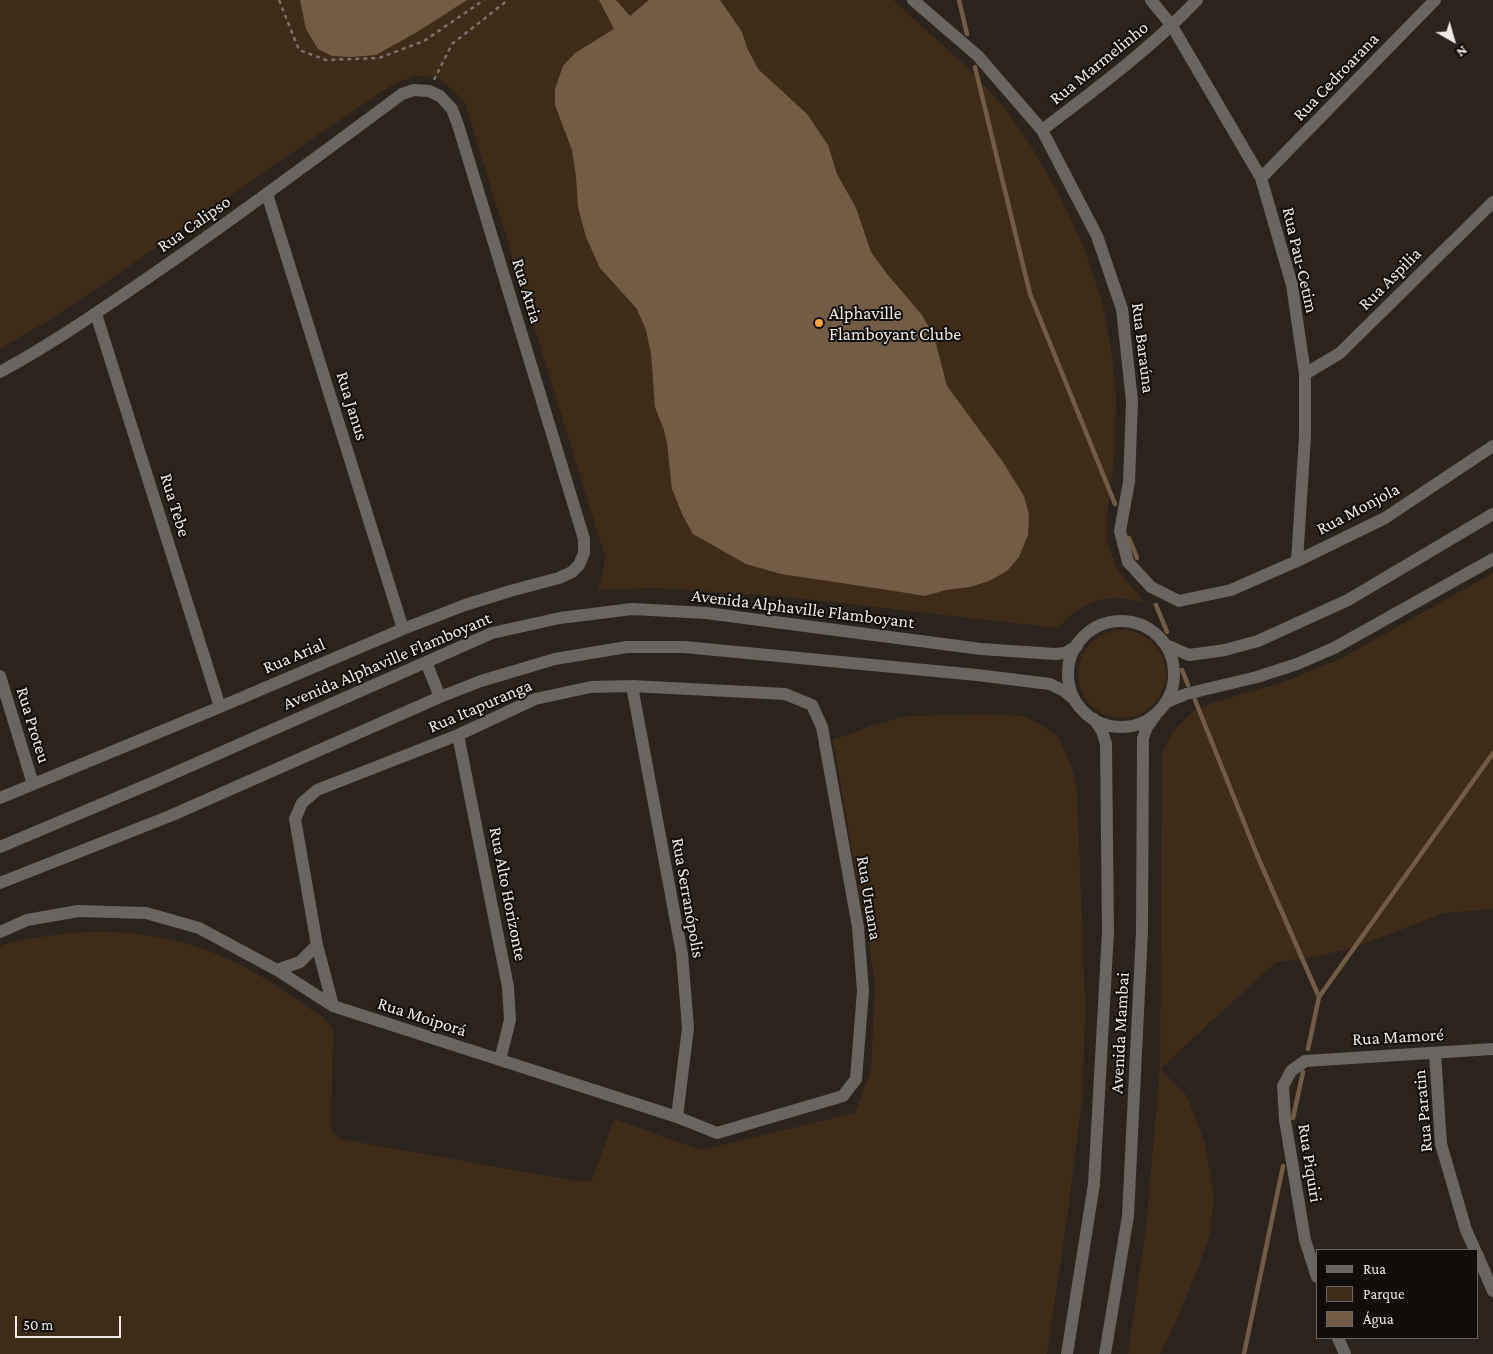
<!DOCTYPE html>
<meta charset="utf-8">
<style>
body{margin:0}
#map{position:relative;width:1493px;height:1354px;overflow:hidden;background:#2b231c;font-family:"Crimson Pro",serif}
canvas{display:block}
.legend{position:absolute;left:1316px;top:1249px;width:162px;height:90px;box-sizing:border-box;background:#100d0a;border:1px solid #696562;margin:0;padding:6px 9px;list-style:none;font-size:15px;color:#efeae5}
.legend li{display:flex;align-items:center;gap:10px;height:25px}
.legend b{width:25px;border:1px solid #696562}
.north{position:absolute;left:1428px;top:15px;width:50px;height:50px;-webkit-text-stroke:4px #100d0a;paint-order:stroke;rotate:142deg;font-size:14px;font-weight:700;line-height:20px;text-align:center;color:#efeae5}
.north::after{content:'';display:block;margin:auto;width:18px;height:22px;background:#efeae5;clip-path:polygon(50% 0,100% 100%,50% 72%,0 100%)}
.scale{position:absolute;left:15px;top:1316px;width:106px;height:22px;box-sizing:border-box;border:2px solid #efeae5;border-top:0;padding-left:6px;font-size:15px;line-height:18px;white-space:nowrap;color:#efeae5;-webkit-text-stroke:4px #100d0a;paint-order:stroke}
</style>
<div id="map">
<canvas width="1493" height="1354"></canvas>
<ul class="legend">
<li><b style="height:6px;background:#696561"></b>Rua</li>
<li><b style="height:14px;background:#3e2c19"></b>Parque</li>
<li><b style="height:14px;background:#725c46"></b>Água</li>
</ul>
<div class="north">N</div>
<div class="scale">50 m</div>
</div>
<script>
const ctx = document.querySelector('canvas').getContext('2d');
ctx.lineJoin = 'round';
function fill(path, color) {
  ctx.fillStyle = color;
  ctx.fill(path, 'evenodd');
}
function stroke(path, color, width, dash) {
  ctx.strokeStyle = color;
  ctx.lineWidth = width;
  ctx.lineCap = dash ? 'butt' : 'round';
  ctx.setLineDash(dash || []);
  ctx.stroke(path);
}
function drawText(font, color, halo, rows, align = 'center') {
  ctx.font = font + ' "Crimson Pro",serif';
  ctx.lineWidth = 4;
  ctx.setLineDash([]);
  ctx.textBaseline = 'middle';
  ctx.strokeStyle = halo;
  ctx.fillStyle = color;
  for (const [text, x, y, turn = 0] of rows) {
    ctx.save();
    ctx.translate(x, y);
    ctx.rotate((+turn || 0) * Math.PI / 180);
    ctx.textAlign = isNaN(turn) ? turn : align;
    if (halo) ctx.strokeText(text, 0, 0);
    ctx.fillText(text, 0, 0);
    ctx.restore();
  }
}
const green = new Path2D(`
 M0,0H893L967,67L1004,107L1031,146L1060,196L1082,243L1101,298L1111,348L1116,398L1115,449L1106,523L1108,545L1118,571L1139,595L1143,603C1109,591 1081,601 1058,628L787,597L656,588L598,590L604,567L605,556L465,103L453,90L437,77L414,76L392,85L306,143L95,290L51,319L0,349Z
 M1493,573V909L1444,913L1359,946L1315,957L1276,962L1160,1069L1187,1096L1205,1143L1214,1198L1210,1234L1199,1266L1174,1326L1160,1354H1128L1146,1228L1160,1069L1162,753L1172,733L1179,725L1194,711L1212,703L1281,683L1342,658Z
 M1078 674a44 44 0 1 1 88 0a44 44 0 1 1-88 0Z
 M984,714L1024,716L1045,727L1059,738L1073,771L1077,790L1085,1004L1083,1091L1068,1211L1047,1354H0V946C13,941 27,939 41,937C115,924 188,935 254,972C278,986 301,1003 324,1018L333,1029L331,1129L340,1139L581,1182L592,1180L614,1119L701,1150L855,1113L871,1070L875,982L833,740L871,726L907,716Z`);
const water = new Path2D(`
 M300,0H467L417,32L376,55L351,57L332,56L318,49L306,29Z
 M599,0H616L630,16L649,0H720L742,32L747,48L758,69L807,114L828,145L837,174L856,208L871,252L887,274L922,315L934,336L947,386L1003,462L1024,496L1029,514L1028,535L1019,557L1007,571L989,581L970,587L946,590L925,596L888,590L781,574L746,564L693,534L683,516L672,489L667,443L664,430L655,407L651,354L646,330L637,309L600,268L586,237L578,207L576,176L572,150L555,105V89L563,66L575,53L614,29Z`);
const stream = new Path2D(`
 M959,0L967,34
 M975,67L1030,294L1115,504
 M1129,538L1137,558
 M1156,605L1167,632
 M1182,670L1188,685
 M1195,700L1257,855L1319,997
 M1308,1049L1319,997L1493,753
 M1293,1118L1303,1072
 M1244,1354L1283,1166`);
const path = new Path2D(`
 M279,0L299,50L326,60L379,58L424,41L484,0
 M434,80L452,44L508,0`);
const minor = new Path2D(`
 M913,0L978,56L1042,130L1097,236L1122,309L1132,401L1129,482L1120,531L1128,562L1151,587L1179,601L1231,590L1297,561L1385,518L1493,446
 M1151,0L1172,26L1261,178L1292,285L1305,374V436L1297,561
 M1042,130C1096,89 1150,49 1197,0
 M1261,178L1435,0
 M267,194L403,629
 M96,314L220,707
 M0,372C62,338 120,297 178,257C254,204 328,149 402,94L414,90L429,91L440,96L452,109L458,125L584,539V553L579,565L572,572L559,578L510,591L465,605L403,629L220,707L0,798
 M1305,374L1340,353L1493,202
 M0,676L33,784
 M632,686L682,954L688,1028L677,1117
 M458,735L508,987L510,1020L500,1060
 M0,932L27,920L78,911L146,913L199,928L277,970L333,1006L677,1117L717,1133L843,1096L856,1079L863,991L858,927L822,727L812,705L785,694L632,686L591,687L535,699L458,735L317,790L302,803L295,819L317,945L333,1006
 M277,970L300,962L317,945
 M1435,1053L1441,1144L1466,1230L1475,1250
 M1477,1254L1493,1291
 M1317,1277L1305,1240L1285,1120L1283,1086L1291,1071L1305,1061L1493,1049
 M1338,1338L1345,1354`);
const tertiary = new Path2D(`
 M1068 674a53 53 0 1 1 106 0a53 53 0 1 1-106 0Z
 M1166,645L1189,655L1225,650L1258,641L1348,600L1493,514
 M426,662L440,697
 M1167,702L1186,694L1257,677L1297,664L1334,648L1493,559
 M0,847L154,782L492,633L560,618L632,609L706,613L981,649L1055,654L1065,653L1077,646
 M0,883L170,816L440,697L481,681L555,659L627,647H684L977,675L1050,684L1064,691L1074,699
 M1067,1354L1094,1184L1108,932L1106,744L1102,731L1094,719
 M1105,1354L1128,1216L1142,931L1143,738L1147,727L1155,716`);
const markers = [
 [819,323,5,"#f5a246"]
];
const streetNames = [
 ["Rua Marmelinho",1099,63,-39],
 ["Rua Cedroarana",1336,77,-46],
 ["Rua Calipso",194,224,-35],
 ["Rua Pau-Cetim",1300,260,77],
 ["Rua Aspilia",1390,279,-45],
 ["Rua Atria",527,291,73],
 ["Rua Baraúna",1143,348,83],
 ["Rua Janus",352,406,73],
 ["Rua Tebe",175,505,73],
 ["Rua Monjola",1358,509,-28],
 ["Avenida Alphaville Flamboyant",803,609,7],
 ["Rua Arial",294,656,-23],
 ["Avenida Alphaville Flamboyant",387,661,-23],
 ["Rua Itapuranga",480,706,-23],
 ["Rua Proteu",33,725,73],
 ["Rua Alto Horizonte",508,894,79],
 ["Rua Serranópolis",688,898,80],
 ["Rua Uruana",869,898,81],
 ["Rua Moiporá",422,1017,18],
 ["Avenida Mambai",1120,1033,-87],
 ["Rua Mamoré",1398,1037,-3],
 ["Rua Paratin",1423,1111,-95],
 ["Rua Piquiri",1310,1163,81]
];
const poiNames = [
 ["Alphaville",829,313],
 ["Flamboyant Clube",829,334]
];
fill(green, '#3e2c19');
fill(water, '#725c46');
stroke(stream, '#725c46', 4.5);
stroke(path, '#7b746e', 2.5, [4, 4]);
stroke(minor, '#696561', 12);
stroke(tertiary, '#696561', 12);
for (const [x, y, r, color] of markers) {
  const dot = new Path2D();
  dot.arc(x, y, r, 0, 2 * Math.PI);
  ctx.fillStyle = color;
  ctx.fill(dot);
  stroke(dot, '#100d0a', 2);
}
drawText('18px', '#efeae5', '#100d0a', streetNames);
drawText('18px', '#efeae5', '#100d0a', poiNames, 'left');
</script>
